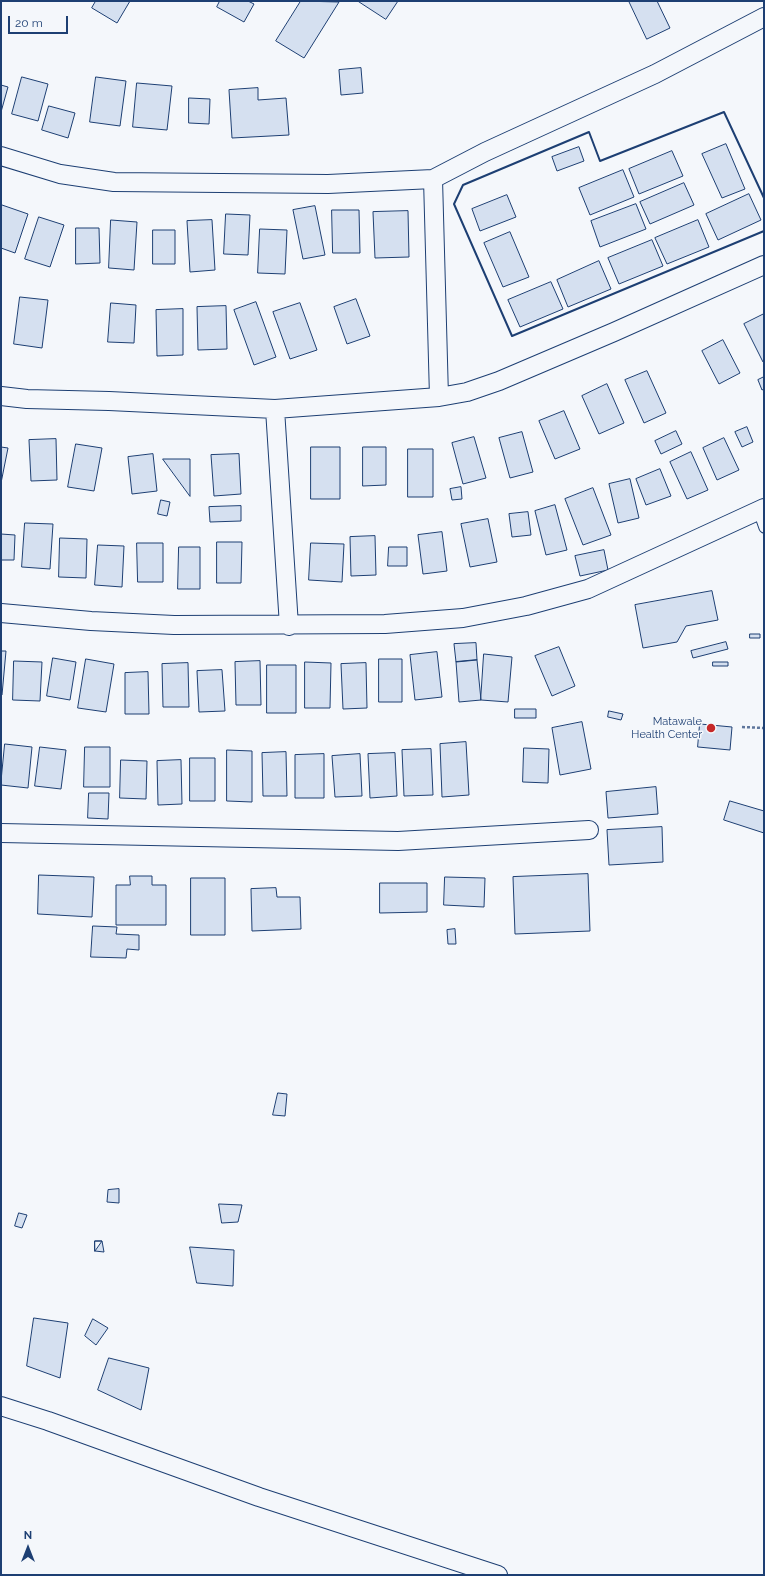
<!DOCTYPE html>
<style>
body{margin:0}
#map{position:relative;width:765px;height:1576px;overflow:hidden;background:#f4f7fb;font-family:Raleway,sans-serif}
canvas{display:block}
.frame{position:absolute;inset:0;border:2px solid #1d3f73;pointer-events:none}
.north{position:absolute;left:8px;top:1528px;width:40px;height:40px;-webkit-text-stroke:3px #f4f7fb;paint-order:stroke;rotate:0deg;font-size:11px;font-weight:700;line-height:16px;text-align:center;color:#1d3f73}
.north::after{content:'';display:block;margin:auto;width:14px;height:18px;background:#1d3f73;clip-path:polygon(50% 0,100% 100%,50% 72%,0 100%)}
.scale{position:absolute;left:8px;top:16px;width:60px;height:18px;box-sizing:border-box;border:2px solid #1d3f73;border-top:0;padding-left:5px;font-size:12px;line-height:14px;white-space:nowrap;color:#1d3f73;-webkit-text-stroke:3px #f4f7fb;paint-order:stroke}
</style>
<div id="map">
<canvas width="765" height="1576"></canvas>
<div class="frame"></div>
<div class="north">N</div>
<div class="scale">20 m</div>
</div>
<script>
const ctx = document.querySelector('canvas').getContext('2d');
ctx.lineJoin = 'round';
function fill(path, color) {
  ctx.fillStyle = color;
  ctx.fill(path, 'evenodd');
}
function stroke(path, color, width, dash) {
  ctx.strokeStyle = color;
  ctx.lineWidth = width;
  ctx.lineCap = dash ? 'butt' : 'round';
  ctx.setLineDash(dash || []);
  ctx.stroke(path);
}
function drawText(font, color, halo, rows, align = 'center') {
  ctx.font = font + ' Raleway,sans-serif';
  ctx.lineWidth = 3;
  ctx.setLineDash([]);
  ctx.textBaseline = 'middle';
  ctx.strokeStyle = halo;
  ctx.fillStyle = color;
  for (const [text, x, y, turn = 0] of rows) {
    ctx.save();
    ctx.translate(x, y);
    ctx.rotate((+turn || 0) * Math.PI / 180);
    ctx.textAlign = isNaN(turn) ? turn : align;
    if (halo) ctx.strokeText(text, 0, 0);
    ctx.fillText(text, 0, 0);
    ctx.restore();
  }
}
const building = new Path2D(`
 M96,1H130L117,23L92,8Z
 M220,1H248L254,4L244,22L217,7Z
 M301,1L339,2L304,58L276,41Z
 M358,1H398L386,19Z
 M629,1H657L670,28L647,39Z
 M361,68L363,93L341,95L339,70Z
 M22,77L48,84L38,121L12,114Z
 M96,77L126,81L120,126L90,122Z
 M137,83L172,86L167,130L133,127Z
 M1,85L8,87L1,112Z
 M258,88V100L286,98L289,135L232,138L229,90Z
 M189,98L210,99L209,124L189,123Z
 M49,106L75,113L68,138L42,130Z
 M726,144L745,189L722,198L702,154Z
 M579,147L584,161L557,171L552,157Z
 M672,151L683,176L639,194L629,169Z
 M623,170L634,197L590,215L579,188Z
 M684,183L694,205L650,224L640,202Z
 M749,194L761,220L718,240L706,214Z
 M507,195L516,217L480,231L472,209Z
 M636,204L646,229L600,247L591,221Z
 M2,205L28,214L15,253L1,248V209Z
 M315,206L325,255L303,259L293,210Z
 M332,210H359L360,253H333Z
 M408,211L409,257L375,258L373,212Z
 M226,214L250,215L248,255L224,254Z
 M39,217L64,225L50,267L25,259Z
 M111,220L137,222L134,270L109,268Z
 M212,220L215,270L190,272L187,221Z
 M698,220L709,247L667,264L655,238Z
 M76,228H99L100,263L76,264Z
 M260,229L287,230L285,274L258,273Z
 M153,230H175V264H153Z
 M510,232L529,277L503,287L484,243Z
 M652,240L663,266L619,284L608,258Z
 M599,261L611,289L568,307L557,280Z
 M551,282L563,309L520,327L508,300Z
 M20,297L48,300L42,348L14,344Z
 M356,299L370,336L347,344L334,307Z
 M256,302L276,357L254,365L234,310Z
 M111,303L136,305L134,343L108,342Z
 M300,303L317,350L290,359L273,312Z
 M226,306L227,349L198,350L197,307Z
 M183,309V355L157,356L156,310Z
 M764,314V361L763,362L744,324Z
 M723,340L740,373L719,384L702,351Z
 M647,371L666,413L644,423L625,380Z
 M764,377V389L762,390L758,380Z
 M607,384L624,423L599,434L582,396Z
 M564,411L580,449L555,459L539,421Z
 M747,427L753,442L742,447L735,432Z
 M676,431L682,444L661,454L655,441Z
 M522,432L533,472L510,478L499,438Z
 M474,437L486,478L463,484L452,443Z
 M724,438L739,470L717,480L703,448Z
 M56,439L57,480L31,481L29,440Z
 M76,444L102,448L94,491L68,487Z
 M1,447L8,448L1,483Z
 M311,447H340V499H311Z
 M363,447H386V485L363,486Z
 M408,449H433V497H408Z
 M691,452L708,490L687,499L670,462Z
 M153,454L157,491L132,494L128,457Z
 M239,454L241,494L214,496L211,455Z
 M163,459H190V496Z
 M660,469L671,496L646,505L636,479Z
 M630,479L639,518L618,523L609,484Z
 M461,487L462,499L452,500L450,489Z
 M593,488L611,535L583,545L565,499Z
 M161,500L170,502L167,516L158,514Z
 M555,505L567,550L546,555L535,511Z
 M241,506V521L210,522L209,507Z
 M528,512L531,535L512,537L509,514Z
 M488,519L497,562L470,567L461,524Z
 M25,523L53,524L50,569L22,567Z
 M442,532L447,571L423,574L418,535Z
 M1,534L15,535L14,560H1Z
 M375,536L376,575L351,576L350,537Z
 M60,538L87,539L86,578L59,577Z
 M217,542H242L241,583H217Z
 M137,543H163V582H138Z
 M311,543L344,544L342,582L309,580Z
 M98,545L124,546L122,587L95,585Z
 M179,547H200V589H178Z
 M389,547H407V566H388Z
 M604,550L608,570L580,576L575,556Z
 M712,591L718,620L686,626L677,642L643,648L635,605Z
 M750,634H760V638H750Z
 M726,642L728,649L693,658L691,651Z
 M476,643L477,660L456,662L454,644Z
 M559,647L575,686L552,696L535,656Z
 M1,651H6L2,695L1,694Z
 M437,652L442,697L415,700L410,655Z
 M484,654L512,657L508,702L481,700Z
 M53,658L76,662L70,700L47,696Z
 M86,659L114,664L106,712L78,708Z
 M379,659H402V702H379Z
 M477,660L481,700L459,702L456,662Z
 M14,661L42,662L40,701L13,700Z
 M260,661L261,705H236L235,662Z
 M305,662L331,663L330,708H305Z
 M713,662H728V666H713Z
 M188,663L189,707H163L162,664Z
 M366,663L367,708L343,709L341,664Z
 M267,665H296V713H267Z
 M222,670L225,711L199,712L197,671Z
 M148,672L149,714H125V673Z
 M515,709H536V718H515Z
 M609,711L623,714L621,720L608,717Z
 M582,722L591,769L560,775L552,728Z
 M700,724L732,727L730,750L698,747Z
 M466,742L469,795L442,797L440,744Z
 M5,744L32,747L28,788L1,785Z
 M40,747L66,750L61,789L35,786Z
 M85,747H110V787H84Z
 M524,748L549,749L548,783L523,782Z
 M431,749L433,795L404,796L402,750Z
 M227,750L252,751V802L227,801Z
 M286,752L287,796H263L262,753Z
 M395,753L397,796L370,798L368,754Z
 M324,754V798H295V755Z
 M360,754L362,796L335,797L332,756Z
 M190,758H215V801H190Z
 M121,760L147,761L146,799L120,798Z
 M181,760L182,804L158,805L157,761Z
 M656,787L658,814L608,818L606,792Z
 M89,793H109L108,819L88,818Z
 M730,801L764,811V833L724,820Z
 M662,827L663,862L609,865L607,830Z
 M588,874L590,931L515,934L513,877Z
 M39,875L94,877L92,917L38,914Z
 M130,876H152V885H166V925H116V885H130Z
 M445,877L485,878L484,907L444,905Z
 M191,878H225V935H191Z
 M380,883H427V912L380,913Z
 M276,888L277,897H300L301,929L252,931L251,889Z
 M93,926L117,927L116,934L139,935V950L127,949L126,958L91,957Z
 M455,929L456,944H448L447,930Z
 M278,1093L287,1094L285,1116L273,1115Z
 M119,1189V1203L107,1202L108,1190Z
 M219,1204L242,1205L238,1222L222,1223Z
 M19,1213L27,1215L22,1228L15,1226Z
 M95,1241H102L95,1251Z
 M95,1241H102L104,1252L95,1251Z
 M190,1247L234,1250L233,1286L197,1283Z
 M34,1318L68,1323L60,1378L27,1366Z
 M93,1319L108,1328L96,1345L85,1336Z
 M109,1358L149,1368L141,1410L98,1390Z`);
const path = new Path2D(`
 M742,727L764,728`);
const lane = new Path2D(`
 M758,511L764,528`);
const street = new Path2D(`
 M1,156L60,174L114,182L328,184L433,179L485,152L655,74L764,17
 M433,179L439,397
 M1,396L27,399L109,401L275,409L439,397L467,392L499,381L614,332L764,265
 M275,409L289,626
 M1,613L91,621L174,625L385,624L463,618L526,606L588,589L764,508
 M1,833L398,841L589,830
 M1,1406L48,1421L259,1497L498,1575`);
const wall = new Path2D(`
 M764,198L724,112L600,161L589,132L463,185L454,204L512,336L764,231`);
const markers = [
 [711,728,5,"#c62828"]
];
const poiNames = [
 ["Matawale",702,722],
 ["Health Center",702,735]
];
fill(building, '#d5e0f0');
stroke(building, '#1d3f73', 1);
stroke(lane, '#1d3f73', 11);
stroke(street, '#1d3f73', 20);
stroke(path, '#5e769c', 2.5, [3, 2]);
stroke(lane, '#f4f7fb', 9);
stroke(street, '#f4f7fb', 18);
stroke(wall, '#1d3f73', 2);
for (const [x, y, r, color] of markers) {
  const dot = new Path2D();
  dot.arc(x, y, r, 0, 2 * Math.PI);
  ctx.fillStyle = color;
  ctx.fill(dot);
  stroke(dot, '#f4f7fb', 1.5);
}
drawText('11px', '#1d3f73', '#f4f7fb', poiNames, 'right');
</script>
